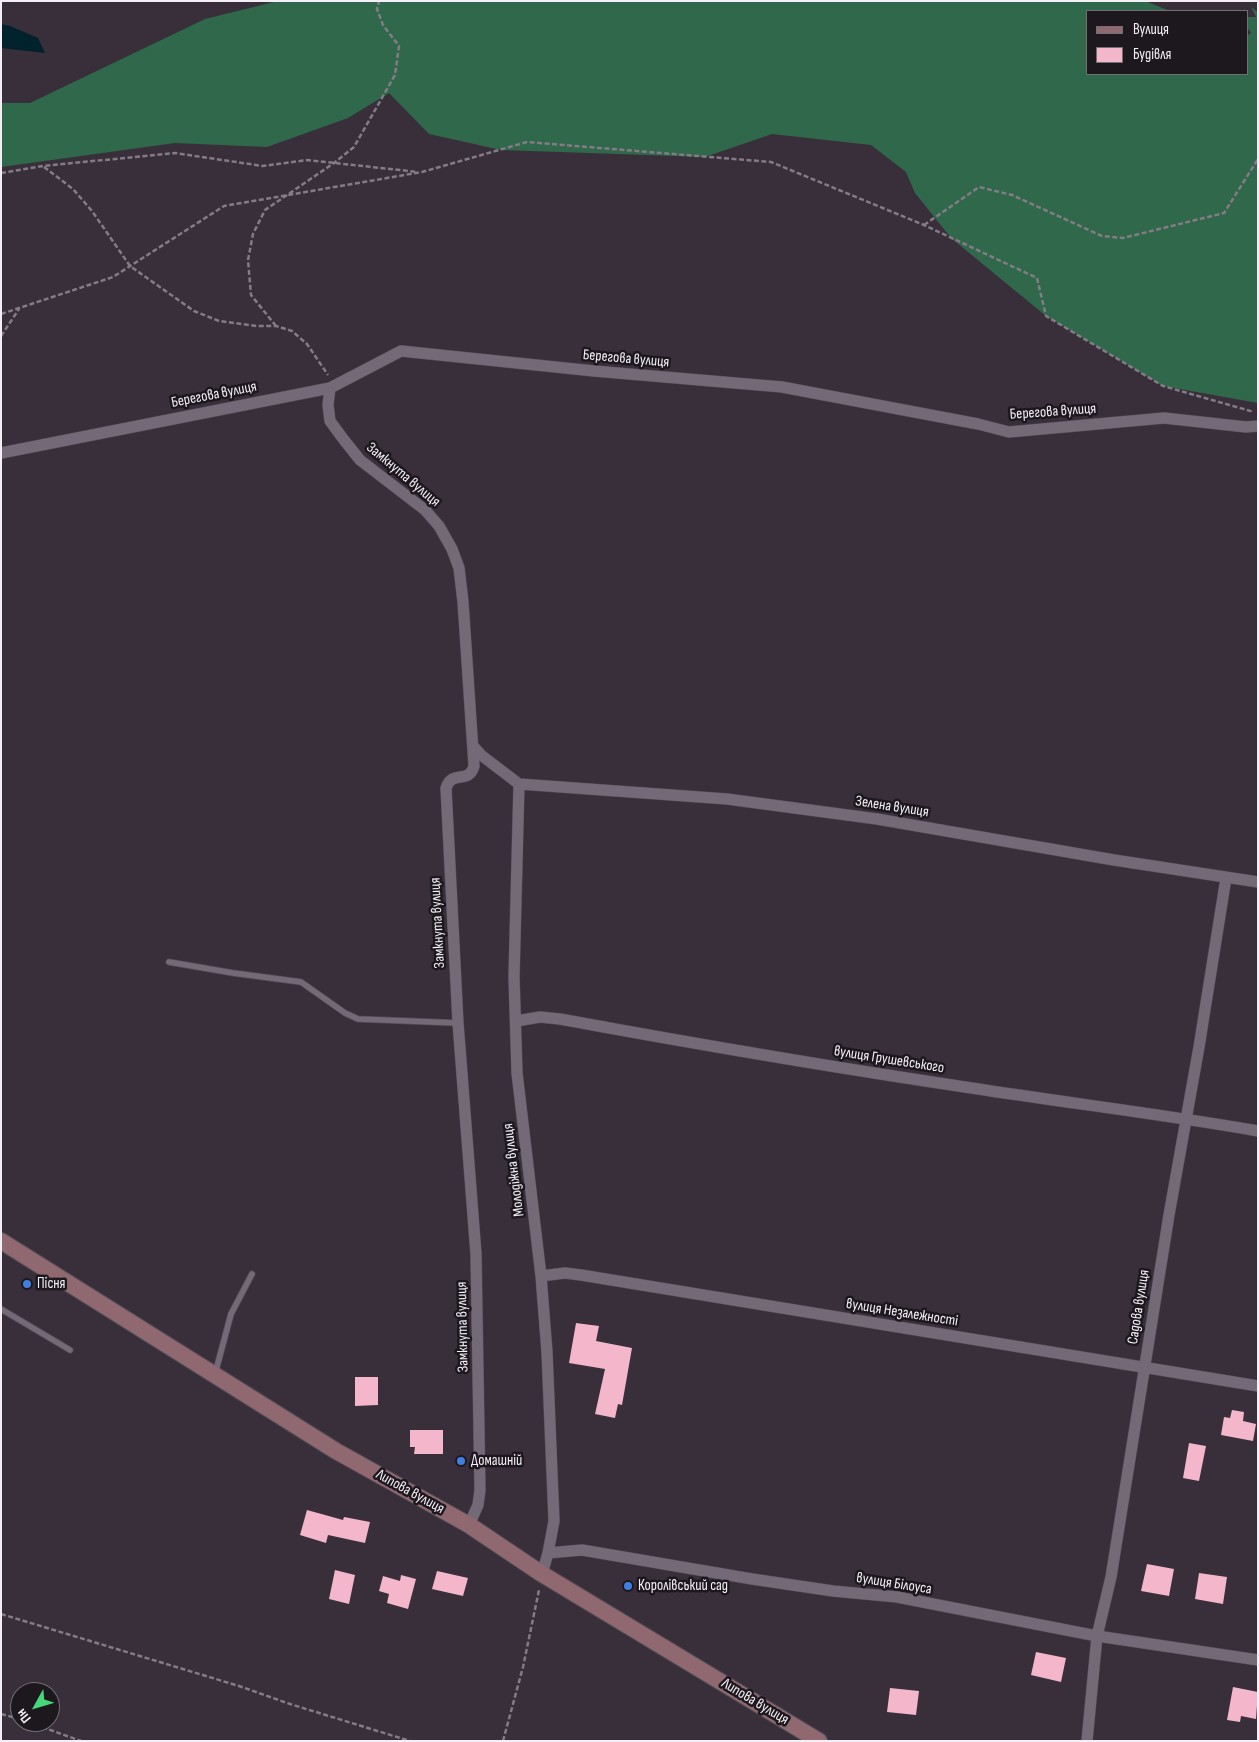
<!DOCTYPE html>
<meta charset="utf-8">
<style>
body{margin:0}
#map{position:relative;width:1259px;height:1742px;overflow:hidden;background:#382f3b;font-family:"Sofia Sans Condensed",sans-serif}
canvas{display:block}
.frame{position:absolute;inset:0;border:2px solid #f4eef6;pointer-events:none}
.legend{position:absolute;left:1086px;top:10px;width:162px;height:65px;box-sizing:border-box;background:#1d181e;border:1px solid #736e74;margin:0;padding:6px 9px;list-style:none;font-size:15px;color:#f4eef6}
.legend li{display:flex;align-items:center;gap:10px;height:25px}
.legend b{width:25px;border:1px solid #736e74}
.north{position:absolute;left:10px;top:1682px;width:50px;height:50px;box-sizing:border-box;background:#1d181e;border:1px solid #736e74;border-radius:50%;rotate:231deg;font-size:14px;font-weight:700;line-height:20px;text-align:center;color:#f4eef6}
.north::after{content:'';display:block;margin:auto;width:18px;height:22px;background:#45d77a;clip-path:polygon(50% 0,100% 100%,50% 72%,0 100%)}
</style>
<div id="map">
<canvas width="1259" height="1742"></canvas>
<div class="frame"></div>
<ul class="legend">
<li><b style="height:6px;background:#906970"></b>Вулиця</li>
<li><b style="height:14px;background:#f3b6cb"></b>Будівля</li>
</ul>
<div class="north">Пн</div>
</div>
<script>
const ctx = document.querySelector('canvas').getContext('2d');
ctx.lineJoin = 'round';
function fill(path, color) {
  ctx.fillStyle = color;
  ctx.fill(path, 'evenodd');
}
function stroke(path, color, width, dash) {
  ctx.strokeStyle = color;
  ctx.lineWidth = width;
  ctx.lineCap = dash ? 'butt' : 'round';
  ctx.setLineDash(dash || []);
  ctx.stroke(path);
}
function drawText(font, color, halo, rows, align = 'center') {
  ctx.font = font + ' "Sofia Sans Condensed",sans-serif';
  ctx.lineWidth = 5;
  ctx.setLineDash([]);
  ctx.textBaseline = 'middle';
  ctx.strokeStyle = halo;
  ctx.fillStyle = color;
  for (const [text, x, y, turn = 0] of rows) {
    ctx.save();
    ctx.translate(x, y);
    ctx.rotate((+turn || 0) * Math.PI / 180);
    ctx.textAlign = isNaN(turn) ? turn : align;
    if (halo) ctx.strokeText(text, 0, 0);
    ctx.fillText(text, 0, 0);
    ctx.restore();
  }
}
const forest = new Path2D(`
 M278,1H1145L1170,11H1088V74H1248V35L1251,33L1248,29V17H1256L1251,7L1258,12V403L1163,386L1046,316L951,238L915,193L906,172L871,145L772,134L705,157L501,150L429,134L389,93L348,118L267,147L175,143L1,167V103H30L205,19Z`);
const water = new Path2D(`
 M1,24L10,26L38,38L45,53L1,48Z`);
const building = new Path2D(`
 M576,1323L599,1326L596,1341L632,1348L622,1405L618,1404L615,1418L595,1414L605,1369L569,1363Z
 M355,1377H378V1405L355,1406Z
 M1232,1410L1244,1412L1243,1421L1256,1424L1253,1441L1221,1435L1224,1417L1230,1418Z
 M410,1430H443V1454H414L415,1447H410Z
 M1189,1443L1206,1446L1199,1481L1183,1478Z
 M307,1510L343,1520L344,1517L370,1522L365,1543L328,1535L326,1543L300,1535Z
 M1147,1564L1174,1569L1169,1596L1141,1591Z
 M335,1570L355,1575L349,1604L329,1599Z
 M437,1571L468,1578L463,1596L432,1589Z
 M1199,1573L1227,1577L1223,1604L1195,1599Z
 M401,1575L416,1579L408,1609L387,1603L389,1594L379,1591L383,1576L400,1581Z
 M1036,1652L1066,1658L1061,1682L1031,1675Z
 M1233,1687L1258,1692L1256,1719L1241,1716L1240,1722L1227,1720Z
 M890,1688L919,1691L916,1715L887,1712Z`);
const path = new Path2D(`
 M44,167L73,189L92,211L130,266L194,311L219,321L257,326H276L292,331L307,344L328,375
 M1,173L43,166L175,153L263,166L307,160L418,172
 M924,225L979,187L1012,195L1102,236L1123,238L1224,213L1258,159
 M1,314L113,277L224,206L422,172L527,142L771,162L924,225L1037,278L1046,316L1163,386L1254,412
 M276,326L251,295L248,260L253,234L265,210L334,163L354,147L395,75L399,46L383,25L377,9L379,1
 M1,336L19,309
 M1,1614L239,1686L290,1704L410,1741
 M1,1714L20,1719
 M28,1722L81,1741
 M503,1741L523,1667L539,1590`);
const lane = new Path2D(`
 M169,962L233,973L301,982L345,1013L358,1019L458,1023
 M1,1309L70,1350
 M215,1374L231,1314L252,1274`);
const street = new Path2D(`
 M330,388L328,405L330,421L344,440L360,460L425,510L439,526L452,549L459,568L463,602L474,766C469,785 452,769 446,788L458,1023L476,1254L480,1490L478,1505L469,1525
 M1,453L330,388L401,351L594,371L782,387L978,424L1009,432L1164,418L1246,427L1258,426
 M473,746L481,755L519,784L727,799L877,819L1114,860L1258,882
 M519,784L514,977L517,1073L541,1276L547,1352L554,1521L548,1553
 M516,1021L540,1017L560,1019C701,1045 843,1069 985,1090C1076,1104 1167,1115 1258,1131
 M541,1276L565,1273L581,1275L1258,1386
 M542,1574L548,1553L582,1550L752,1579L833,1591L897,1597L1097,1636L1258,1660
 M1087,1741L1097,1636L1111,1577L1169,1215L1199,1047L1226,878`);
const secondary = new Path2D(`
 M1,1241L336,1451L469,1525L542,1574L819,1741`);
const markers = [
 [27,1284,5,"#3f7fe0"],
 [461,1461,5,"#3f7fe0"],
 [628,1586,5,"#3f7fe0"]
];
const streetNames = [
 ["Берегова вулиця",626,359,5],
 ["Берегова вулиця",214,395,-11],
 ["Берегова вулиця",1053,412,-4],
 ["Замкнута вулиця",403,475,40],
 ["Зелена вулиця",892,807,9],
 ["Замкнута вулиця",438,923,-93],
 ["вулиця Грушевського",889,1060,9],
 ["Молодіжна вулиця",514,1170,-97],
 ["Садова вулиця",1139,1307,-81],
 ["вулиця Незалежності",902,1313,9],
 ["Замкнута вулиця",463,1327,-91],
 ["Липова вулиця",410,1492,29],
 ["вулиця Білоуса",894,1584,9],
 ["Липова вулиця",755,1702,31]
];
const poiNames = [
 ["Пісня",37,1284],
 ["Домашній",471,1461],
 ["Королівський сад",638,1586]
];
fill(forest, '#30684b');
fill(water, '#00222c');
fill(building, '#f3b6cb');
stroke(lane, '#524b55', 7);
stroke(street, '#524b55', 12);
stroke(secondary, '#524b55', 18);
stroke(path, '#837b86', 2.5, [5, 2.5]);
stroke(lane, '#746977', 5.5);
stroke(street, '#746977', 11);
stroke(secondary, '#906970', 16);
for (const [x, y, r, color] of markers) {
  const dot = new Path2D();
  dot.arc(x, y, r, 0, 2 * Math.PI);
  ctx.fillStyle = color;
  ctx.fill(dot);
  stroke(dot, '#1d181e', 2);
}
drawText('15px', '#f4eef6', '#1d181e', streetNames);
drawText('15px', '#f4eef6', '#1d181e', poiNames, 'left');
</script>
